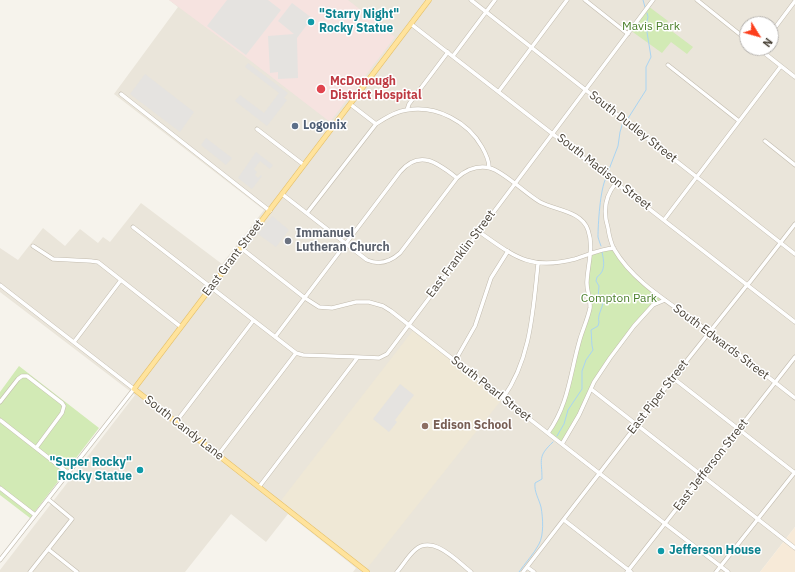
<!DOCTYPE html>
<style>
body{margin:0}
#map{position:relative;width:795px;height:572px;overflow:hidden;background:#f6f3ec;font-family:"IBM Plex Sans",sans-serif}
canvas{display:block}
.north{position:absolute;left:739px;top:16px;width:40px;height:40px;box-sizing:border-box;background:#fff;border:1px solid #b7b4b0;border-radius:50%;rotate:127deg;font-size:11px;font-weight:700;line-height:16px;text-align:center;color:#4b4439}
.north::after{content:'';display:block;margin:auto;width:14px;height:18px;background:#fc3f1d;clip-path:polygon(50% 0,100% 100%,50% 72%,0 100%)}
</style>
<div id="map">
<canvas width="795" height="572"></canvas>
<div class="north">N</div>
</div>
<script>
const ctx = document.querySelector('canvas').getContext('2d');
ctx.lineJoin = 'round';
function fill(path, color) {
  ctx.fillStyle = color;
  ctx.fill(path, 'evenodd');
}
function stroke(path, color, width, dash) {
  ctx.strokeStyle = color;
  ctx.lineWidth = width;
  ctx.lineCap = dash ? 'butt' : 'round';
  ctx.setLineDash(dash || []);
  ctx.stroke(path);
}
function drawText(font, color, halo, rows, align = 'center') {
  ctx.font = font + ' "IBM Plex Sans",sans-serif';
  ctx.lineWidth = 3;
  ctx.setLineDash([]);
  ctx.textBaseline = 'middle';
  ctx.strokeStyle = halo;
  ctx.fillStyle = color;
  for (const [text, x, y, turn = 0] of rows) {
    ctx.save();
    ctx.translate(x, y);
    ctx.rotate((+turn || 0) * Math.PI / 180);
    ctx.textAlign = isNaN(turn) ? turn : align;
    if (halo) ctx.strokeText(text, 0, 0);
    ctx.fillText(text, 0, 0);
    ctx.restore();
  }
}
const residential = new Path2D(`
 M169,0H795V527L760,572H353L356,568L288,514L266,542L231,514L185,572H0V570L135,395L0,292V248L18,260L43,228L65,246L80,229L98,243L103,237L110,242L141,203L222,264L264,210L114,94L178,7ZM747,24H771V48H747Z`);
const commercial = new Path2D(`
 M795,527V572H760L785,540Z`);
const education = new Path2D(`
 M414,329L503,398L365,571L279,503Z`);
const medical = new Path2D(`
 M169,0H348L395,37L330,122L243,55Z`);
const green = new Path2D(`
 M648,6L668,21L665,26L693,47L687,54L671,42L662,53L630,30Z
 M614,248L629,268L665,300L653,305L634,326L598,375L562,444L548,433L558,417L589,311L587,287L591,254Z
 M19,366L99,428L30,518L0,495V392Z`);
const parking = new Path2D(`
 M227,0H268L281,10L246,55L207,26Z
 M292,3L312,18L297,38L298,78L278,79V72L270,73L268,36L294,34L278,21Z
 M248,63L288,93L284,98L287,100L267,126L235,101L240,95L264,113L279,93L245,67Z
 M145,74L194,112L180,132L130,94Z
 M206,138L232,158L226,165L201,145Z
 M256,152L273,165L270,169L260,161L254,169L257,172L255,175L258,178L261,175L262,176L252,189L238,178Z
 M272,216L289,230L276,247L258,234Z
 M400,384L414,395L395,420L397,422L389,432L373,419Z`);
const stream = new Path2D(`
 M643,0L645,7
 M627,120L646,90V67L651,57L646,26L648,17L647,13
 M608,172L618,146L620,132L623,122
 M601,246C600,243 599,241 598,237C598,225 600,189 606,178
 M557,436L564,424L568,410L582,389V371L586,360L593,350C591,344 592,337 591,330L598,326L599,322C597,316 602,309 603,303L598,297L599,286L596,281L597,277C606,271 604,261 602,252
 M519,572C525,563 534,554 539,544C544,535 543,518 541,507C539,499 534,492 535,483L542,479C542,459 537,457 553,442`);
const minor = new Path2D(`
 M471,0L795,254
 M585,0L628,34
 M697,0L747,40
 M411,24L795,322
 M771,33L795,1
 M758,48L795,77
 M453,56L495,0
 M668,65L739,121
 M499,91L567,0
 M121,94L270,211
 M350,104L376,124
 M407,110L409,104L448,52
 M257,129L304,165
 M765,141L795,165
 M616,183C605,196 603,212 608,228C609,235 611,243 614,249C635,285 676,306 708,331C737,353 766,375 795,398
 M282,194L367,260C379,265 390,262 400,253L457,178C466,170 477,165 490,168C503,171 526,194 540,202C555,210 582,211 588,230C594,247 588,263 587,281C586,290 591,298 590,308C588,318 583,329 580,339C570,373 569,404 548,433
 M307,213L376,124C385,118 396,111 407,110C437,105 468,122 482,147C486,154 489,160 489,167
 M664,220L781,66
 M133,227L296,353L303,355L358,357
 M478,231C514,256 529,271 575,259C588,255 600,249 614,248
 M33,246L53,259L91,261L98,262L181,327
 M241,248L305,298L319,307L332,308L356,302H369L383,306L391,311L599,473L728,572
 M0,285L134,389L0,560
 M275,337L400,172C420,148 439,164 457,178
 M74,342L121,280
 M455,361L475,326L491,278L508,251
 M673,378L795,473
 M591,389L795,548
 M503,398C531,359 533,310 538,264
 M0,402L18,379L22,376H27L62,403L64,406L62,413L36,448
 M0,420L68,473
 M176,422L253,321
 M562,444L579,415L594,382L610,358L634,326L653,305L665,300
 M218,455L296,353
 M259,487L358,357L379,358L387,354L653,0
 M0,488L35,515
 M564,520L631,572
 M48,549L77,572
 M527,567L534,572
 M30,572L72,519L48,499
 M397,572C403,565 408,556 415,550C433,534 457,561 471,572
 M523,572L673,378L747,285L750,282L795,224
 M627,572L795,357
 M716,572L795,472`);
const major = new Path2D(`
 M367,572L134,389L429,0`);
const markers = [
 [311,22,4,"#0f9aa8"],
 [321,89,5,"#e0444e"],
 [295,126,4,"#5c6f8a"],
 [288,241,4,"#6b7280"],
 [425,426,4,"#8d6e63"],
 [140,470,4,"#0f9aa8"],
 [661,551,4,"#0f9aa8"]
];
const cultureNames = [
 ["\"Starry Night\"",319,15],
 ["Rocky Statue",319,29],
 ["\"Super Rocky\"",132,463,"right"],
 ["Rocky Statue",132,477,"right"],
 ["Jefferson House",669,551]
];
const parkNames = [
 ["Mavis Park",651,27],
 ["Compton Park",619,299]
];
const healthNames = [
 ["McDonough",330,82],
 ["District Hospital",330,96]
];
const serviceNames = [
 ["Logonix",303,126]
];
const streetNames = [
 ["South Dudley Street",633,127,38],
 ["South Madison Street",604,172,38],
 ["East Franklin Street",461,254,-53],
 ["East Grant Street",233,258,-53],
 ["South Edwards Street",721,342,37],
 ["South Pearl Street",491,389,38],
 ["East Piper Street",658,397,-52],
 ["South Candy Lane",184,428,38],
 ["East Jefferson Street",711,465,-52]
];
const worshipNames = [
 ["Immanuel",296,234],
 ["Lutheran Church",296,248]
];
const educationNames = [
 ["Edison School",433,426]
];
fill(residential, '#eae5da');
fill(commercial, '#f7ead8');
fill(education, '#efe8d6');
fill(medical, '#f6e3e0');
fill(green, '#d2eab5');
fill(parking, '#e5e3e0');
stroke(stream, '#a9d4f2', 1);
stroke(minor, '#c2bbae', 4.5);
stroke(major, '#e6c16a', 5.5);
stroke(minor, '#fff', 3.5);
stroke(major, '#ffe39c', 4.5);
for (const [x, y, r, color] of markers) {
  const dot = new Path2D();
  dot.arc(x, y, r, 0, 2 * Math.PI);
  ctx.fillStyle = color;
  ctx.fill(dot);
  stroke(dot, '#fff', 1.5);
}
drawText('bold 12px', '#0d838f', '#fff', cultureNames, 'left');
drawText('12px', '#4a7f2a', '#fff', parkNames);
drawText('bold 12px', '#be3a42', '#fff', healthNames, 'left');
drawText('bold 12px', '#4e5e75', '#fff', serviceNames, 'left');
drawText('12px', '#4b4439', '#fff', streetNames);
drawText('bold 12px', '#5b616d', '#fff', worshipNames, 'left');
drawText('bold 12px', '#785e54', '#fff', educationNames, 'left');
</script>
